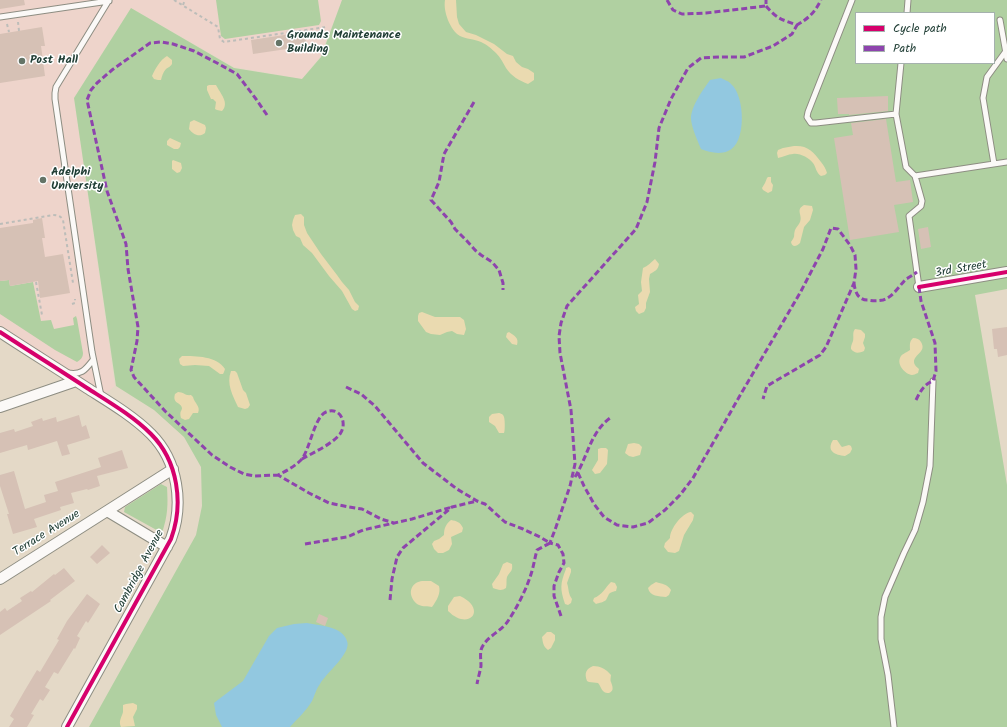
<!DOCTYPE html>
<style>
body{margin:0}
#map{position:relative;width:1007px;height:727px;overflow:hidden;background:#e4d9c7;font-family:Kalam,sans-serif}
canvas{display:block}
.legend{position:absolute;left:855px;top:12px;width:140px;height:52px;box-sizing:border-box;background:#fff;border:1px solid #a5b1ae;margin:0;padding:5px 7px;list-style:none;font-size:12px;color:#1f3d34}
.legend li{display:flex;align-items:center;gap:8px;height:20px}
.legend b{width:20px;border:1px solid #a5b1ae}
</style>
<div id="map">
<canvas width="1007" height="727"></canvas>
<ul class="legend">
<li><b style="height:5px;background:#d6006c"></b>Cycle path</li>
<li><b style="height:5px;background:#8e44ad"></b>Path</li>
</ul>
</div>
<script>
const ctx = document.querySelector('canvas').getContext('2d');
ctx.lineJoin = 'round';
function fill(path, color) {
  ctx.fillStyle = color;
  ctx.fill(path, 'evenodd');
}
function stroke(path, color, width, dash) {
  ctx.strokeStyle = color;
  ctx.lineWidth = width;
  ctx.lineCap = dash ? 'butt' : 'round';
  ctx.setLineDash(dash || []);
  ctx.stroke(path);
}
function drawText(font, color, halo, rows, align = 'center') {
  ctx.font = font + ' Kalam,sans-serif';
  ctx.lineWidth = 3;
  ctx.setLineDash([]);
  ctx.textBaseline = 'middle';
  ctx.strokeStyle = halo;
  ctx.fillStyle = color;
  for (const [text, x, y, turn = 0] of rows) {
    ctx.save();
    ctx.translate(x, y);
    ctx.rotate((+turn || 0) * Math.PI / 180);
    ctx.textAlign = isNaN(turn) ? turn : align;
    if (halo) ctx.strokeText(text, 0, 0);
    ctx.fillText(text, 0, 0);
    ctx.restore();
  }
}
const built = new Path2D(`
 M0,0H342L320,57L302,79L234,67L131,8L74,98L115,386L101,397L8,337L0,340Z`);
const green = new Path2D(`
 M216,0H318L321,21L319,25L225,39L221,36Z
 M342,0H1007V289L975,295L1007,485V727H89L196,535L202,506L201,467L184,437L154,410L116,386L74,98L131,8L234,68L302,79L321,57ZM856,13H994V63H856Z
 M9,280L10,286L33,282L41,321L51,320L54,329L74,325L73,318L76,316L77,319L83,353C83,358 80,360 77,362L55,350L0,314V281Z
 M161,484L167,487C168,505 168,515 162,533L124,512L125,507Z`);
const sand = new Path2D(`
 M445,0H456L457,17L459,24L466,32L476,35L494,44L507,54L513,56L516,62L522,67L528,69L534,73V80L528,84C520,81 511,76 506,68C503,63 501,58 496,53C492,49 486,44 481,42C474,39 466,39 460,36C450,30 443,11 445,0Z
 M167,56L172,60V64C170,67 169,67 166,69C163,72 162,76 161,80H158L154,79L152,76C155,69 160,60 167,56Z
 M209,85H216C220,93 230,103 222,111L217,110L215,109L216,102L213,99H211L207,90V86Z
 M194,120L205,125L206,128L205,133C199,138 193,134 189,129L190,122Z
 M170,138L181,143L180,147L178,149H174L167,145V141Z
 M794,146C807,145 813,151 821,162C824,166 826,169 827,173L825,175L821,176C816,173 816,167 813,163C809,158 800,153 793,154C788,154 783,157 778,158L777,153L778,150L783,148Z
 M173,160L181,163L182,168L180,172L177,173L172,169V161Z
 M768,177H771V182L773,185L772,191L768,193L763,190L762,188L765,183L767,178Z
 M804,205L812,206L813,210L810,220L804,227L800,243C796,247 792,247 791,242C796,235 793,237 795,230C796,227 799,225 800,222C803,215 795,210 804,205Z
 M301,214L304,217V225L307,233L321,254L337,275L342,282L349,290L355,302L359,306L358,310L355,311L352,309L342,291L329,276L312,253L303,245L300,238L296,236L293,230L292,225L293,220L295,215Z
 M655,259L659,264C658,270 655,271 650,274L649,279L650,292L646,303V308L644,312L639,314L636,311L635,307L639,304L638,295L642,291L641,282L643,268C648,266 651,262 655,259Z
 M422,312L435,317H460L464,320L466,329L464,335L457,334L452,331L447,332L440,335L431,334L426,332L418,321V316L419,313Z
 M855,329L861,330L865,334V337L863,343L865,348L864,351C859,353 855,354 851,349C851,345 852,344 853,341C854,336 852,333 855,329Z
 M509,332C515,336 519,338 517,345L512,344L506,337L507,333Z
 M913,338C917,338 919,339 921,342C927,352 914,354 914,362C914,365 917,367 919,369L918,373C915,374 914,375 912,375C905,374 897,365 900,358C901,354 906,353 910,350C910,345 909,342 913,338Z
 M182,356C196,356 217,356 225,369L224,372L223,374H220L209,366L195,365L183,366L180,364L179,359Z
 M231,371H235L237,373L243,390L246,393L250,405L248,408L245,409L238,407C233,396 226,384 231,371Z
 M178,392C184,392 185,396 191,395L193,397C194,403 201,406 198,413H193L189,419L185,420L181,418C179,411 182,411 182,408C181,402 172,404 175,394Z
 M499,413C502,414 503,414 504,417C505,420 505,431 504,433H499L495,426L489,422V417L492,414Z
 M833,440H837L841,446L842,447L849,445L851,446L852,449L850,453L845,456C835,455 826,451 833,440Z
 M634,443L639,444L642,447L640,455L633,457L629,456L625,453L628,444Z
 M601,448H606L608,450L607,464L600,473L595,474L592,470L598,460V449Z
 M691,512L694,515L693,520L684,535L679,551L675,553L668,552L664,547L665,543L670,538C670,529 682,513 691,512Z
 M451,520C457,521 460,522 463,528L462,532L451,537L452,544L449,550L443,553H438L434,549L432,544L434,541L439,539L444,535C444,528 446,524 451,520Z
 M507,562L512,564C513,572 510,571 507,577C506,580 507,584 506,588C502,591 498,590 493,588L492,584L499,574L503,564Z
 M569,567L571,569V572L567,583C569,589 568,594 572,599L571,603L568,605L565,604C560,589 560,584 566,569V568Z
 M422,581H431L439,586C441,593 437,600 432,607C428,606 423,607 419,605C411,601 407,589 416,583C418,582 420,581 422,581Z
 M611,582L615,583L617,587L616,591C607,593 610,594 606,600C604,602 599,603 596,604L593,601L594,598C602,595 605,588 611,582Z
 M656,582C662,584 667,584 671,590L669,595L666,597C659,596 650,597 648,588L651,585Z
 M460,596C488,609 469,632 448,611V606L454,597Z
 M547,632H551L555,635V640L551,648L548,650C543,646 543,643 542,637Z
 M593,666C600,666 606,669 611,675C611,676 610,680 611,682C612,685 615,691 609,693C607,693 605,693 603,691C601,689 600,685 598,683L589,682L587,681C584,673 586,669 593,666Z
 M133,703L137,705V709L133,717L135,726L121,727C118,721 122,717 123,712C123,711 123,707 123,705L126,704Z`);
const water = new Path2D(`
 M721,78C724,80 729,81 731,84C745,95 747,144 728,151C719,155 709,152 701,149C697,139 692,129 691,119C691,106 703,90 710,80Z
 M307,623C321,626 342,626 347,641C352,653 326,673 320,684C316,689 315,695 312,701C307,710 297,719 290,727H222L216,715L214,703L219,699L243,681L269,636L277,628L294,624Z`);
const building = new Path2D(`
 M0,0H24L25,5L0,9Z
 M42,27L45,46H41L45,76L0,83V34Z
 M304,32L307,46L253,54L251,40Z
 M888,96V111L849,115V114H838L837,98Z
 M886,119L896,182L910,180L913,202L894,205L899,232L850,240L834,138L853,135L851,123Z
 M42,218L45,238H42L45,257L63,254L70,293L40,298L38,281L10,286L9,280L0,281V228L33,223V220Z
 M928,227L931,247L921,249L918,229Z
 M1007,327V355L998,357L997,349H994L992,329Z
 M79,415L82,427L86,425L90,438L67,445L70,454L62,456L57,441L28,450L27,445L0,453V433L14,429L15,432L33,426L31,422L42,418L43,421L56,417L57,422Z
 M122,450L128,468L97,476L100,486L88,490L87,489L71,493L74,503L60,507L61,510L34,519L37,527L13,534L7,514H9L0,486V475L14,471L25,509L46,502L44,495L58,491L55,482L101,467L98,458Z
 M102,545L110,553L97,564L90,557Z
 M64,568L75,581L50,600L51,601L0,635V612L5,608L7,611L22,601L20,598L31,591L32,592L54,574L55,575Z
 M87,594L100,604L88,623L86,621L77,636L80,638L75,649L74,648L58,674L54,672L45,687L50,690L43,701L40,699L31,714L34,715L27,727H9L14,719L10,716L25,690L37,670L40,672L59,640L57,639L67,621Z
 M319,614L328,618L325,626L316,622Z`);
const path = new Path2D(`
 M174,0L218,27L220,39L224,42L326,27
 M183,5L185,0
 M18,22L19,31
 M7,24L9,32
 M0,224L53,215C57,215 61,216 63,220L73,283
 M36,282L42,315
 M72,304L75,303V299`);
const lane = new Path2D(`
 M852,0L808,112L807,117L811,123H816L896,114
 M907,13L908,0
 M0,17L109,1
 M1000,20L1007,59
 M901,63L896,114L906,167L915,176
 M994,164L983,98L987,77L1006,51
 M919,287L909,216L921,206L922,201L915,176L1007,162
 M68,373C82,375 85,370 93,360
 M101,396L92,352L55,99V93L56,87L109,0
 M894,727L888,675L881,639V617L885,597L904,553L915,530L923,502L930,466L933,381`);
const street = new Path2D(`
 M919,287L1007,272
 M0,332C29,351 58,369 87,388C109,402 133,416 151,434C178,461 184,504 171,539L67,727
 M0,407L76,381
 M107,511L167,547
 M0,579L173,469`);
const quiet = new Path2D(`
 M667,0L673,10L682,14L706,13L766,6V0
 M766,6C778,20 781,19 797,25C809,18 815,12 821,0
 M474,102L444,154L439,182L431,200L451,222L455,229L466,240L475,250L481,255L492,262L499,270L503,283V290
 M267,115L256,99L237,74L217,63L194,51L173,44L161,42L150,43L112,70L97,83L91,90L87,100L107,191L126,244L128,269L138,327L137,341L131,370L134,377L165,411L212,455L230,467L244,474L255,476L278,475
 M854,283C855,292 858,300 868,300C873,301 878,301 883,300C893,297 899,286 906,279C910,277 913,275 917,272
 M346,387L361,394L375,406L423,463L457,489L477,501L485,504L505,522L523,529L540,537L550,543L537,550C535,557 534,564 532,571C527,588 518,606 508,621C501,632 485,637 481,650C480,655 481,661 481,666C480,672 478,678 477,684
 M916,400C920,392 924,384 933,381L936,371L935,343L921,301L919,287
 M302,459C314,452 331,445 340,434C348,423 340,406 326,412C314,417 310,450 301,460C294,467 286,471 278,475L309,493L329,503L349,507L362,509L381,519L394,523
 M578,473L584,486L594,504L604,517L617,525L633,527L648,523L665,510L680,495L693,478L742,392L800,293L823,249L831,228L838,229L850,245L855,255L856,269L854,283L826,347L820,355L767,386L763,399
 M575,477C588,456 590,433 610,418
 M305,544L347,537L363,530L412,519L452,507
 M390,600L392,579L397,557L403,548L452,507L477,501
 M561,616L554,596V586L559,572L564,563L563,554L558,545L550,543L556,527L570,486L575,464L571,410L560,353L559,336L561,323L567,306L636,229L647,202L655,162L659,128L671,99L688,68L701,58L720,57H744L757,52L773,46L792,34L797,25`);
const cycleway = new Path2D(`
 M919,287L1007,272
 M0,332C29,351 58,369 87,388C109,402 133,416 151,434C178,461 184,504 171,539L67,727`);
const markers = [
 [279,43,4,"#647467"],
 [22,61,4,"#647467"],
 [43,180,4,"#647467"]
];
const poiNames = [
 ["Grounds Maintenance",287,36],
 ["Building",287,50],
 ["Post Hall",30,61],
 ["Adelphi",51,173],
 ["University",51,187]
];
const streetNames = [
 ["3rd Street",961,270,-10],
 ["Terrace Avenue",47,534,-32],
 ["Cambridge Avenue",140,572,-62]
];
fill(built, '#eed4cb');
fill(green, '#b0d0a1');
fill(sand, '#eadab0');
fill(water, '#92c8e0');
fill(building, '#d6c1b5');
stroke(lane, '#8d8d82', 7);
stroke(street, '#8d8d82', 12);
stroke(path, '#bcbdb9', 2, [3, 3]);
stroke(lane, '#fbf9f7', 5);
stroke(street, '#fbf9f7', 10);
stroke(quiet, '#8e44ad', 3, [6, 3]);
stroke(cycleway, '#d6006c', 4);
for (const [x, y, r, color] of markers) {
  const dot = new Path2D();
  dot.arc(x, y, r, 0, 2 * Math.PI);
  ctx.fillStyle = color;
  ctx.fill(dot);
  stroke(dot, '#fff', 1.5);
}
drawText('bold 12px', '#1f3d34', '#fff', poiNames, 'left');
drawText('12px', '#1f3d34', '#fff', streetNames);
</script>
